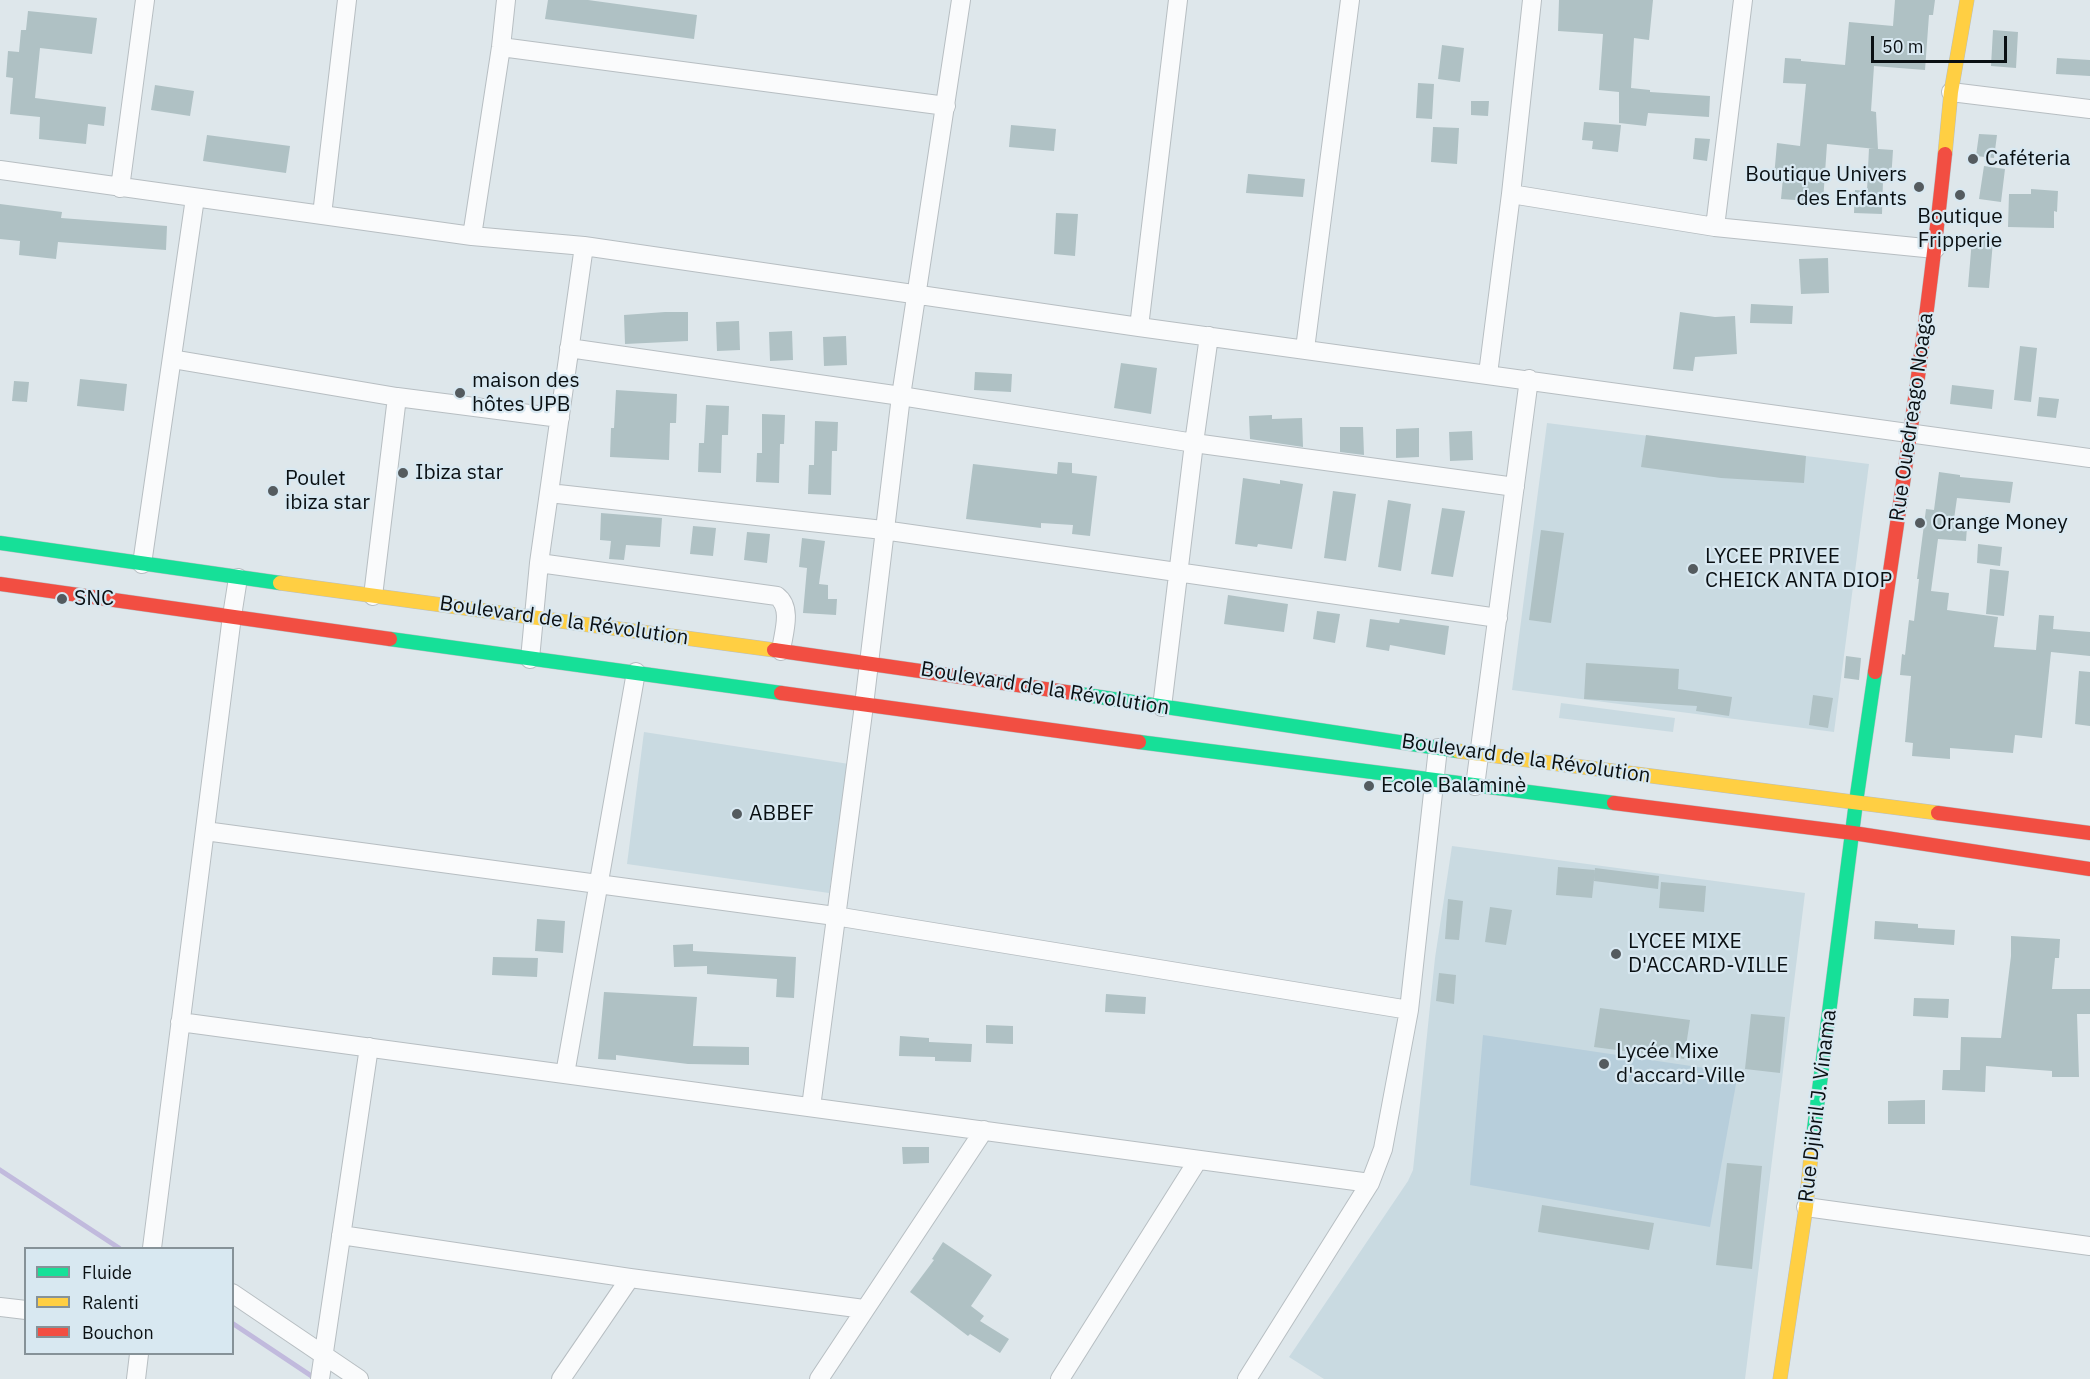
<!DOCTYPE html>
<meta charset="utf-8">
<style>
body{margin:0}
#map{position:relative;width:2090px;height:1379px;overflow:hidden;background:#dee7eb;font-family:"IBM Plex Sans",sans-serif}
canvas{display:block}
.legend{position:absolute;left:24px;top:1247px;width:210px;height:108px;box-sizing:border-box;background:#d8e8f1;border:2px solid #869298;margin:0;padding:8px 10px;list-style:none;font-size:18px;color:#0a1013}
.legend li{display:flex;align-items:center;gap:12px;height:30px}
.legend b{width:30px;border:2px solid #869298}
.scale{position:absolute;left:1871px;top:36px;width:136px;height:27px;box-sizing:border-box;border:3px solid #0a1013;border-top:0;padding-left:8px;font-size:18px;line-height:21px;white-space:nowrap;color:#0a1013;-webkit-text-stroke:4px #d8e8f1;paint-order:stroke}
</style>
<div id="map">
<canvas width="2090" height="1379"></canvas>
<ul class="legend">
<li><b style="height:8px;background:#16e098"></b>Fluide</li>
<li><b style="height:8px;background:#ffcf43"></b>Ralenti</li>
<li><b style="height:8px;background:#f24e42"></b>Bouchon</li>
</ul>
<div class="scale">50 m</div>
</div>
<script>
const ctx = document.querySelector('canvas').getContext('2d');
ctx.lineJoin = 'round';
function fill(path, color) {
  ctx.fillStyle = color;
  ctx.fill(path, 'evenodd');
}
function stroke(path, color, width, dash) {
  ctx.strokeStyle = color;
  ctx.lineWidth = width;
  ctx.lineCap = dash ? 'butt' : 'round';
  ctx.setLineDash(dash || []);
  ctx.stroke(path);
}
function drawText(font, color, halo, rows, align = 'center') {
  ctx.font = font + ' "IBM Plex Sans",sans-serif';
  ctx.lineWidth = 4.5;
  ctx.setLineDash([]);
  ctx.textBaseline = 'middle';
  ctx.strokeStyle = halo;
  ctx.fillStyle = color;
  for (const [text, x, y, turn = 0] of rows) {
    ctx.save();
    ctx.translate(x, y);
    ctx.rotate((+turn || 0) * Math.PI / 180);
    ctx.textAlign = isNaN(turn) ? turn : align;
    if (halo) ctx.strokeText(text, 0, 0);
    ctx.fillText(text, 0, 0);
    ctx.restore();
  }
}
const built = new Path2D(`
 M1547,423L1869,464L1834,732L1512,690Z
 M1561,703L1675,718L1673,732L1559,718Z
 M644,732L849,764L829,893L627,864Z
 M1452,846L1805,893L1745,1379H1324L1289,1357L1408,1181L1413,1170L1435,958Z`);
const green = new Path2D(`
 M1483,1035L1738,1073L1710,1227L1470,1185Z`);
const stream = new Path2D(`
 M0,1170L119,1248
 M232,1323L316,1379`);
const building = new Path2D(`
 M548,0H588L697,15L694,39L545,19Z
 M1559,0H1653L1649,40L1634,38L1631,88L1650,90V92L1710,96L1709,117L1648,113L1646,126L1619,123V92L1599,90L1603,34L1558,31Z
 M1895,0H1935L1933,15H1929L1925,70L1874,66L1871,111L1876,112L1878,149L1893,150L1891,181L1883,180L1882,214L1854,213L1855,190L1867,191L1869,148L1876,149L1827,144L1823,202L1781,199L1783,178L1774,177L1777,143L1800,146L1806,84L1783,83L1785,58L1801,59V61L1845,65L1849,22L1893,26Z
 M28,11L97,18L92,54L40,48L35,98L106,107L104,126L88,124L86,144L39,139L40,117L10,114L13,78L6,77L8,51L19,52L21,30H26Z
 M1993,30L2018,32L2016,68L1991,66Z
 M1442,45L1464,48L1460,82L1438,79Z
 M2057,58L2090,60V76L2056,74Z
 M1418,83L1434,84L1432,119L1416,118Z
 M155,85L194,91L190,116L151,110Z
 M1471,101H1489L1488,116L1471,115Z
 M1584,122L1621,125L1618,152L1592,149L1593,141L1582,140Z
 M1011,125L1056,129L1054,151L1009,147Z
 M1433,127L1459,128L1457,164L1431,162Z
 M1979,134L1997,135L1994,158L1976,156Z
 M207,135L290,146L286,173L203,161Z
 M1695,138L1710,139L1707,161L1693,159Z
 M1984,166L2005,169L2001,202L1979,199Z
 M1248,174L1305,179L1303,197L1246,193Z
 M2031,189L2058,191L2057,212L2054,211V228L2008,227L2009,194H2031Z
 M0,204L62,212L61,218L167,226L166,250L58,242L56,259L19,255L20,241L0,239Z
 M1056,213L1078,214L1075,256L1054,254Z
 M1972,239L1993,241L1989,288L1968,287Z
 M1828,258L1829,293L1801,294L1799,259Z
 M1751,304L1793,306L1792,324L1750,323Z
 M665,312H688V341L625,344L624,315Z
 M1680,312L1715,317L1735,316L1737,354L1695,357L1693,371L1673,369Z
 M739,321L740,350L717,351L716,322Z
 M792,331L793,360L770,361L769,332Z
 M846,336L847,365L824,366L823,337Z
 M2020,346L2037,348L2031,402L2014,400Z
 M1121,363L1157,368L1151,414L1114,408Z
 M975,372L1012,374L1011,392L974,390Z
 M80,379L127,384L124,411L77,406Z
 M14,381L29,382L27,402L12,401Z
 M1952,385L1994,390L1992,409L1950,404Z
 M616,390L677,394L676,423H670L669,460L610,457L611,428H614Z
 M2039,397L2059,399L2056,418L2037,416Z
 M706,405L729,406L728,435H722L721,473L698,472L699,443H704Z
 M762,414L785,415L784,444H780L779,483L756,482L757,453H762Z
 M1272,415V419L1302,418L1303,447L1250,439L1249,416Z
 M815,421L838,422L837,451H832L831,495L808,494L809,465H814Z
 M1340,427H1363L1364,455L1340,452Z
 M1419,428V457L1396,458V429Z
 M1472,431L1473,460L1450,461L1449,432Z
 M1646,435L1806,456L1804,483L1721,478L1641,467Z
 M1058,462L1072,463V473L1097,476L1090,536L1072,534L1073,525L1041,523V528L966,519L973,464L1057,474Z
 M1939,472L1960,475V477L2013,482L2010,503L1957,498L1953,526L1967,527L1966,541L1938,539L1931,591L1949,593L1947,610L1998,617L1994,647L2036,650L2039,615L2054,616L2053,629L2090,632V656L2051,652L2042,738L2015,735L2013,753L1950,748V759L1912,756L1913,743L1905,742L1911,676L1900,675L1902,654L1905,655L1909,620L1914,621L1919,579H1917L1926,509L1934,510Z
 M1243,478L1280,484V480L1303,484L1292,549L1258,544L1257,547L1235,544Z
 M1333,491L1356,494L1346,561L1324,558Z
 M1388,500L1411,504L1401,571L1378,567Z
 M1442,508L1465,511L1453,577L1431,574Z
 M601,513L662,518L660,547L626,545L624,560L609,559L611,541L600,540Z
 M693,526L716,528L713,556L690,554Z
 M1541,530L1564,533L1551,623L1529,620Z
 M747,532L770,534L767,563L744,560Z
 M802,538L825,541L819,584L828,585V599H837L836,615L803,613L807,568L799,567Z
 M1978,544L2002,547L2000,566L1977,563Z
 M1990,569L2009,571L2004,616L1986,614Z
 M1228,595L1288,604L1284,632L1224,624Z
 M1317,611L1340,614L1335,643L1313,639Z
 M1370,619L1399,623L1400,619L1449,626L1445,655L1390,645L1389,651L1366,647Z
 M1846,656L1861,658L1859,680L1844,678Z
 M1586,663L1679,669L1678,689L1732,697L1729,716L1696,711L1697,706L1584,699Z
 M2079,671L2090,672V726L2075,724Z
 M1813,695L1833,698L1828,728L1809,725Z
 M1558,867L1595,870L1592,898L1556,895Z
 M1595,868L1659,876L1658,889L1594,881Z
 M1661,882L1706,886L1704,912L1659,908Z
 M1448,899L1463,901L1459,940L1445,939Z
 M1490,907L1512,910L1506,945L1485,942Z
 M537,919L565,921L563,953L535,951Z
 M1875,921L1918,924V928L1955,930L1954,945L1874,939Z
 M2011,936L2060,939L2059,958H2055L2052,989H2090V1014H2077L2079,1077H2052V1071L1986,1066L1985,1092L1942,1090L1943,1070H1960L1961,1037L2001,1038L2011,956Z
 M693,944V951L796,957L794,998L776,997L777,979L707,974V966L674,967L673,945Z
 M493,957L538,958L537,977L492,975Z
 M1439,973L1456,975L1454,1004L1436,1001Z
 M604,992L697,997L693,1046L749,1047V1065L688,1064L616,1055V1060L598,1059Z
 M1106,994L1146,997L1145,1014L1105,1012Z
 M1914,998L1949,999L1948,1018L1913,1016Z
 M1600,1008L1690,1020L1684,1059L1594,1047Z
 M1751,1014L1785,1017L1780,1073L1745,1069Z
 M986,1025L1013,1026V1044L986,1043Z
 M900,1036L929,1038V1042L972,1044L971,1062L935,1061V1057L899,1056Z
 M1925,1100V1124H1888V1101Z
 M902,1147H929V1163L903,1164Z
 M1727,1163L1762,1166L1752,1269L1716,1265Z
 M1542,1205L1654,1223L1649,1250L1538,1232Z
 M943,1242L992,1275L971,1306L984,1316L980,1321L1009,1339L1000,1353L970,1334L968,1336L910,1292L934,1260L932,1259Z`);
const street = new Path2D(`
 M501,47L946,106
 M1951,92L2090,109
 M0,170L472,236L584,246L1139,327L2090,458
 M120,188L145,0
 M1511,194L1715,227L1935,249
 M322,215L347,0
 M1715,227L1743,0
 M472,236L501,47L506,0
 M584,246L539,563L777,596C793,608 783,634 781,651
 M1139,327L1178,0
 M569,348L901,396L1194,443L1515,487
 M1305,349L1350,0
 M172,359L397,397L560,418
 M1488,374L1511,194L1532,0
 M549,493L883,530L1498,618
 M142,564L195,198
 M373,596L397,397
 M530,659L539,563
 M1162,707L1194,443L1209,336
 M1475,786L1529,379
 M205,831L835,916L1409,1010
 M180,1022L1370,1183
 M565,1074L636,672
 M811,1107L864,705L901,396L961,0
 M1806,1207L2090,1246
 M341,1235L630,1278L864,1309
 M152,1248L232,616L238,578
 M232,1293L359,1379
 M0,1307L26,1310
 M136,1379L139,1354
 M320,1379L369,1047
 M561,1379L630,1278
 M819,1379L984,1130
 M1060,1379L1198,1160
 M1247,1379L1370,1183L1383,1149L1409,1010L1438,748`);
const fast = new Path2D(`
 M0,543L280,583
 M390,639L781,693
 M1073,693L1458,751
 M1139,742L1614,803
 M1812,1145L1856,802L1875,672`);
const slow = new Path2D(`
 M1945,154L1951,92L1967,0
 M280,583L774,650
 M1458,751L1938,813
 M1780,1379L1806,1207L1812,1145`);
const jam = new Path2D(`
 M0,584L390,639
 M774,650L1073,693
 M1875,672C1901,499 1927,327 1945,154
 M781,693L1139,742
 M1614,803L1853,833L2090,869
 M1938,813L2090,833`);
const markers = [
 [1973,159,6,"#545b5f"],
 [1919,187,6,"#545b5f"],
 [1960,195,6,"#545b5f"],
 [460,393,6,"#545b5f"],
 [403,473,6,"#545b5f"],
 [273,491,6,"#545b5f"],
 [1920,523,6,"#545b5f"],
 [1693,569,6,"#545b5f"],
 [62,599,6,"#545b5f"],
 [1369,786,6,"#545b5f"],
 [737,814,6,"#545b5f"],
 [1616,954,6,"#545b5f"],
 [1604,1064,6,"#545b5f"]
];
const poiNames = [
 ["Caféteria",1985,159],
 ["Boutique Univers",1907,175,"right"],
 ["des Enfants",1907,199,"right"],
 ["Boutique",1960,217,"center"],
 ["Fripperie",1960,241,"center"],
 ["maison des",472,381],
 ["hôtes UPB",472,405],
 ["Ibiza star",415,473],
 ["Poulet",285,479],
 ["ibiza star",285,503],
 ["Orange Money",1932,523],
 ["LYCEE PRIVEE",1705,557],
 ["CHEICK ANTA DIOP",1705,581],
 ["SNC",74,599],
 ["Ecole Balaminè",1381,786],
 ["ABBEF",749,814],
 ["LYCEE MIXE",1628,942],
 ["D'ACCARD-VILLE",1628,966],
 ["Lycée Mixe",1616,1052],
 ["d'accard-Ville",1616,1076]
];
const streetNames = [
 ["Rue Ouedreago Noaga",1912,417,-82],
 ["Boulevard de la Révolution",564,621,8],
 ["Boulevard de la Révolution",1045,689,9],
 ["Boulevard de la Révolution",1526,759,8],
 ["Rue Djibril J. Vinama",1818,1106,-83]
];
fill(built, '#c9dae1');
fill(green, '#b7cedb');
stroke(stream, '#c1badd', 5);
fill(building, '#afc1c4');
stroke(street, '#b7bec2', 20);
stroke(fast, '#b7bec2', 15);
stroke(slow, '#b7bec2', 15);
stroke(jam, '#b7bec2', 15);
stroke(street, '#fafbfc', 18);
stroke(fast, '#16e098', 14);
stroke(slow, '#ffcf43', 14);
stroke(jam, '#f24e42', 14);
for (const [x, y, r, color] of markers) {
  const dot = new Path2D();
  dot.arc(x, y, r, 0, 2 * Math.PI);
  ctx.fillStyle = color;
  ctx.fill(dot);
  stroke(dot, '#d8e8f1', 2);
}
drawText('21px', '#0a1013', '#d8e8f1', poiNames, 'left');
drawText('21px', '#0a1013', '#d8e8f1', streetNames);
</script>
